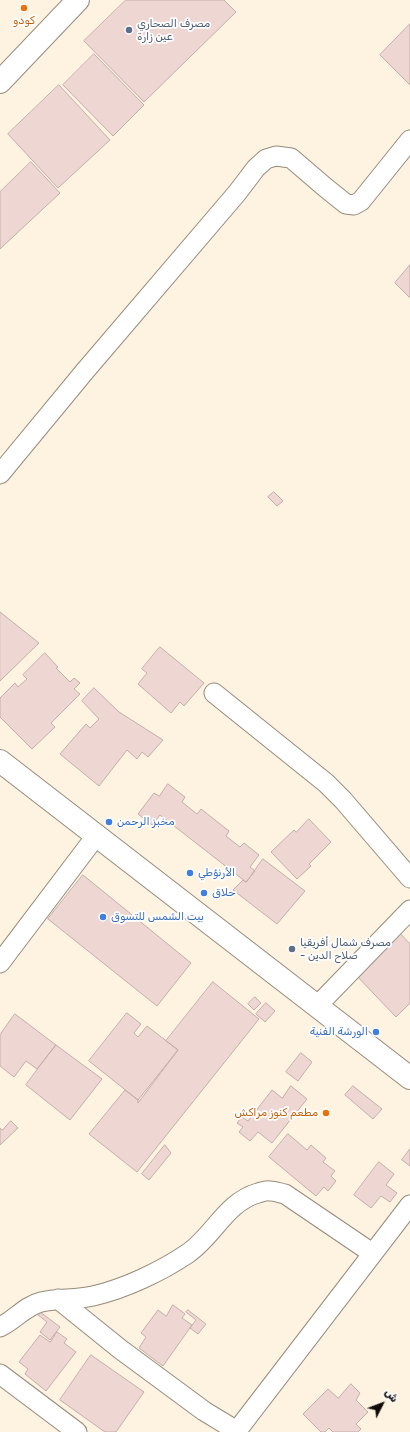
<!DOCTYPE html>
<meta charset="utf-8">
<style>
body{margin:0}
#map{position:relative;width:410px;height:1432px;overflow:hidden;background:#fef2e1;font-family:Rubik,Cairo,sans-serif}
canvas{display:block}
.north{position:absolute;left:362px;top:1384px;width:40px;height:40px;-webkit-text-stroke:3px #fff;paint-order:stroke;rotate:48deg;font-size:11px;font-weight:700;line-height:16px;text-align:center;color:#0f0b06}
.north::after{content:'';display:block;margin:auto;width:14px;height:18px;background:#0f0b06;clip-path:polygon(50% 0,100% 100%,50% 72%,0 100%)}
</style>
<div id="map">
<canvas width="410" height="1432"></canvas>
<div class="north">ش</div>
</div>
<script>
const ctx = document.querySelector('canvas').getContext('2d');
ctx.lineJoin = 'round';
function fill(path, color) {
  ctx.fillStyle = color;
  ctx.fill(path, 'evenodd');
}
function stroke(path, color, width, dash) {
  ctx.strokeStyle = color;
  ctx.lineWidth = width;
  ctx.lineCap = dash ? 'butt' : 'round';
  ctx.setLineDash(dash || []);
  ctx.stroke(path);
}
function drawText(font, color, halo, rows, align = 'center') {
  ctx.font = font + ' Rubik,Cairo,sans-serif';
  ctx.lineWidth = 3.5;
  ctx.setLineDash([]);
  ctx.textBaseline = 'middle';
  ctx.strokeStyle = halo;
  ctx.fillStyle = color;
  for (const [text, x, y, turn = 0] of rows) {
    ctx.save();
    ctx.translate(x, y);
    ctx.rotate((+turn || 0) * Math.PI / 180);
    ctx.textAlign = isNaN(turn) ? turn : align;
    if (halo) ctx.strokeText(text, 0, 0);
    ctx.fillText(text, 0, 0);
    ctx.restore();
  }
}
const building = new Path2D(`
 M126,0H224L236,12L144,102L84,41Z
 M410,24V85L380,55Z
 M94,54L144,105L113,136L63,85Z
 M59,85L110,140L58,188L8,134Z
 M31,162L60,193L0,249V192Z
 M410,265V298L395,283Z
 M274,492L283,501L277,506L268,497Z
 M0,612L39,643L0,681Z
 M160,647L204,683L184,706L180,702L171,713L138,684L147,673L142,669Z
 M45,653L58,667L56,668L70,682L74,678L80,683L74,689L80,694L51,723L55,727L32,749L0,717V698L15,683L18,687L27,679L23,675Z
 M94,688L119,712L163,740L148,757L142,752L137,759L127,750L99,786L60,754L86,724L90,728L99,719L82,701Z
 M168,784L185,797L182,802L197,814L201,809L229,831L226,836L240,847L244,843L259,855L250,867L255,871L246,882L160,815L152,825L138,814L154,793L159,796Z
 M309,819L331,842L309,864L311,866L297,879L271,852L294,830L296,832Z
 M263,859L305,891L277,924L233,890L243,880L246,882Z
 M83,875L191,963L157,1006L48,919Z
 M397,930L410,944V1003L396,1017L353,972Z
 M213,982L259,1019L137,1172L89,1134L125,1090L138,1100V1103L178,1050L166,1041Z
 M255,997L261,1003L254,1010L248,1004Z
 M266,1003L275,1011L265,1022L256,1014Z
 M127,1013L141,1024L134,1033L138,1037L147,1026L178,1050L138,1100L89,1061Z
 M15,1014L56,1045L37,1069L26,1061L14,1077L0,1066V1035Z
 M56,1045L102,1079L70,1120L26,1085Z
 M301,1053L312,1062L298,1081L286,1072Z
 M291,1086L307,1099L272,1143L258,1132L250,1141L239,1132L243,1127L237,1123L242,1117L248,1121L272,1090L282,1098Z
 M353,1086L382,1109L373,1119L345,1095Z
 M11,1121L18,1128L0,1145V1128L2,1130Z
 M288,1134L307,1150L311,1145L326,1158L323,1162L335,1171L331,1176L336,1181L328,1191L324,1187L316,1196L269,1157Z
 M165,1145L171,1153L149,1180L142,1174Z
 M410,1149V1166L402,1160Z
 M379,1162L394,1174L386,1185L397,1193L390,1202L381,1196L371,1208L354,1195Z
 M173,1305L185,1314L182,1318L192,1325L163,1366L139,1348L146,1337L141,1333L158,1310L166,1316Z
 M188,1310L206,1324L198,1334L190,1328L196,1320L186,1312Z
 M40,1312L60,1327L50,1340L40,1332L47,1322L38,1315Z
 M57,1332L67,1339L64,1343L76,1352L46,1391L25,1374L28,1369L19,1362L40,1335L50,1342Z
 M91,1355L144,1392L116,1432H105L60,1400Z
 M351,1384L360,1393L356,1400L368,1412L356,1424L361,1429L358,1432H333L329,1428L325,1432H321L303,1414L328,1389L338,1398Z`);
const street = new Path2D(`
 M0,474L85,371L237,193L256,168L266,159L276,156L291,158L326,188L346,204L354,205L361,201L410,140
 M214,693L326,783L343,800L410,878
 M0,963L96,836
 M317,1006L410,910
 M58,1299L120,1349L204,1411L237,1431
 M0,1327C15,1320 25,1306 41,1302C58,1298 76,1300 93,1296C124,1289 160,1272 187,1254C213,1237 226,1202 258,1193C262,1192 266,1190 270,1191C275,1191 280,1193 285,1194L372,1253
 M0,1374L77,1432
 M236,1432L410,1205`);
const secondary = new Path2D(`
 M0,82L78,0
 M0,761L410,1078`);
const markers = [
 [24,8,4,"#e8710a"],
 [129,30,4,"#5c6f8a"],
 [109,822,4,"#3f7fe0"],
 [190,873,4,"#3f7fe0"],
 [204,893,4,"#3f7fe0"],
 [103,917,4,"#3f7fe0"],
 [292,949,4,"#5c6f8a"],
 [376,1032,4,"#3f7fe0"],
 [326,1113,4,"#e8710a"]
];
const foodNames = [
 ["كودو",24,21],
 ["مطعم كنوز مراكش",318,1113,"right"]
];
const serviceNames = [
 ["مصرف الصحاري",137,24],
 ["عين زارة",137,37],
 ["مصرف شمال أفريقيا",300,943],
 ["- صلاح الدين",300,956]
];
const shopNames = [
 ["مخبز الرحمن",117,822],
 ["الأرنؤطي",198,873],
 ["حلاق",212,893],
 ["بيت الشمس للتسوق",111,917],
 ["الورشة الفنية",368,1032,"right"]
];
fill(building, '#eed6d3');
stroke(building, '#c3ada9', 1);
stroke(street, '#968c7c', 21);
stroke(secondary, '#968c7c', 24);
stroke(street, '#fff', 19);
stroke(secondary, '#fff', 22);
for (const [x, y, r, color] of markers) {
  const dot = new Path2D();
  dot.arc(x, y, r, 0, 2 * Math.PI);
  ctx.fillStyle = color;
  ctx.fill(dot);
  stroke(dot, '#fff', 1.5);
}
drawText('11px', '#c56008', '#fff', foodNames);
drawText('11px', '#4e5e75', '#fff', serviceNames, 'left');
drawText('11px', '#366cbe', '#fff', shopNames, 'left');
</script>
